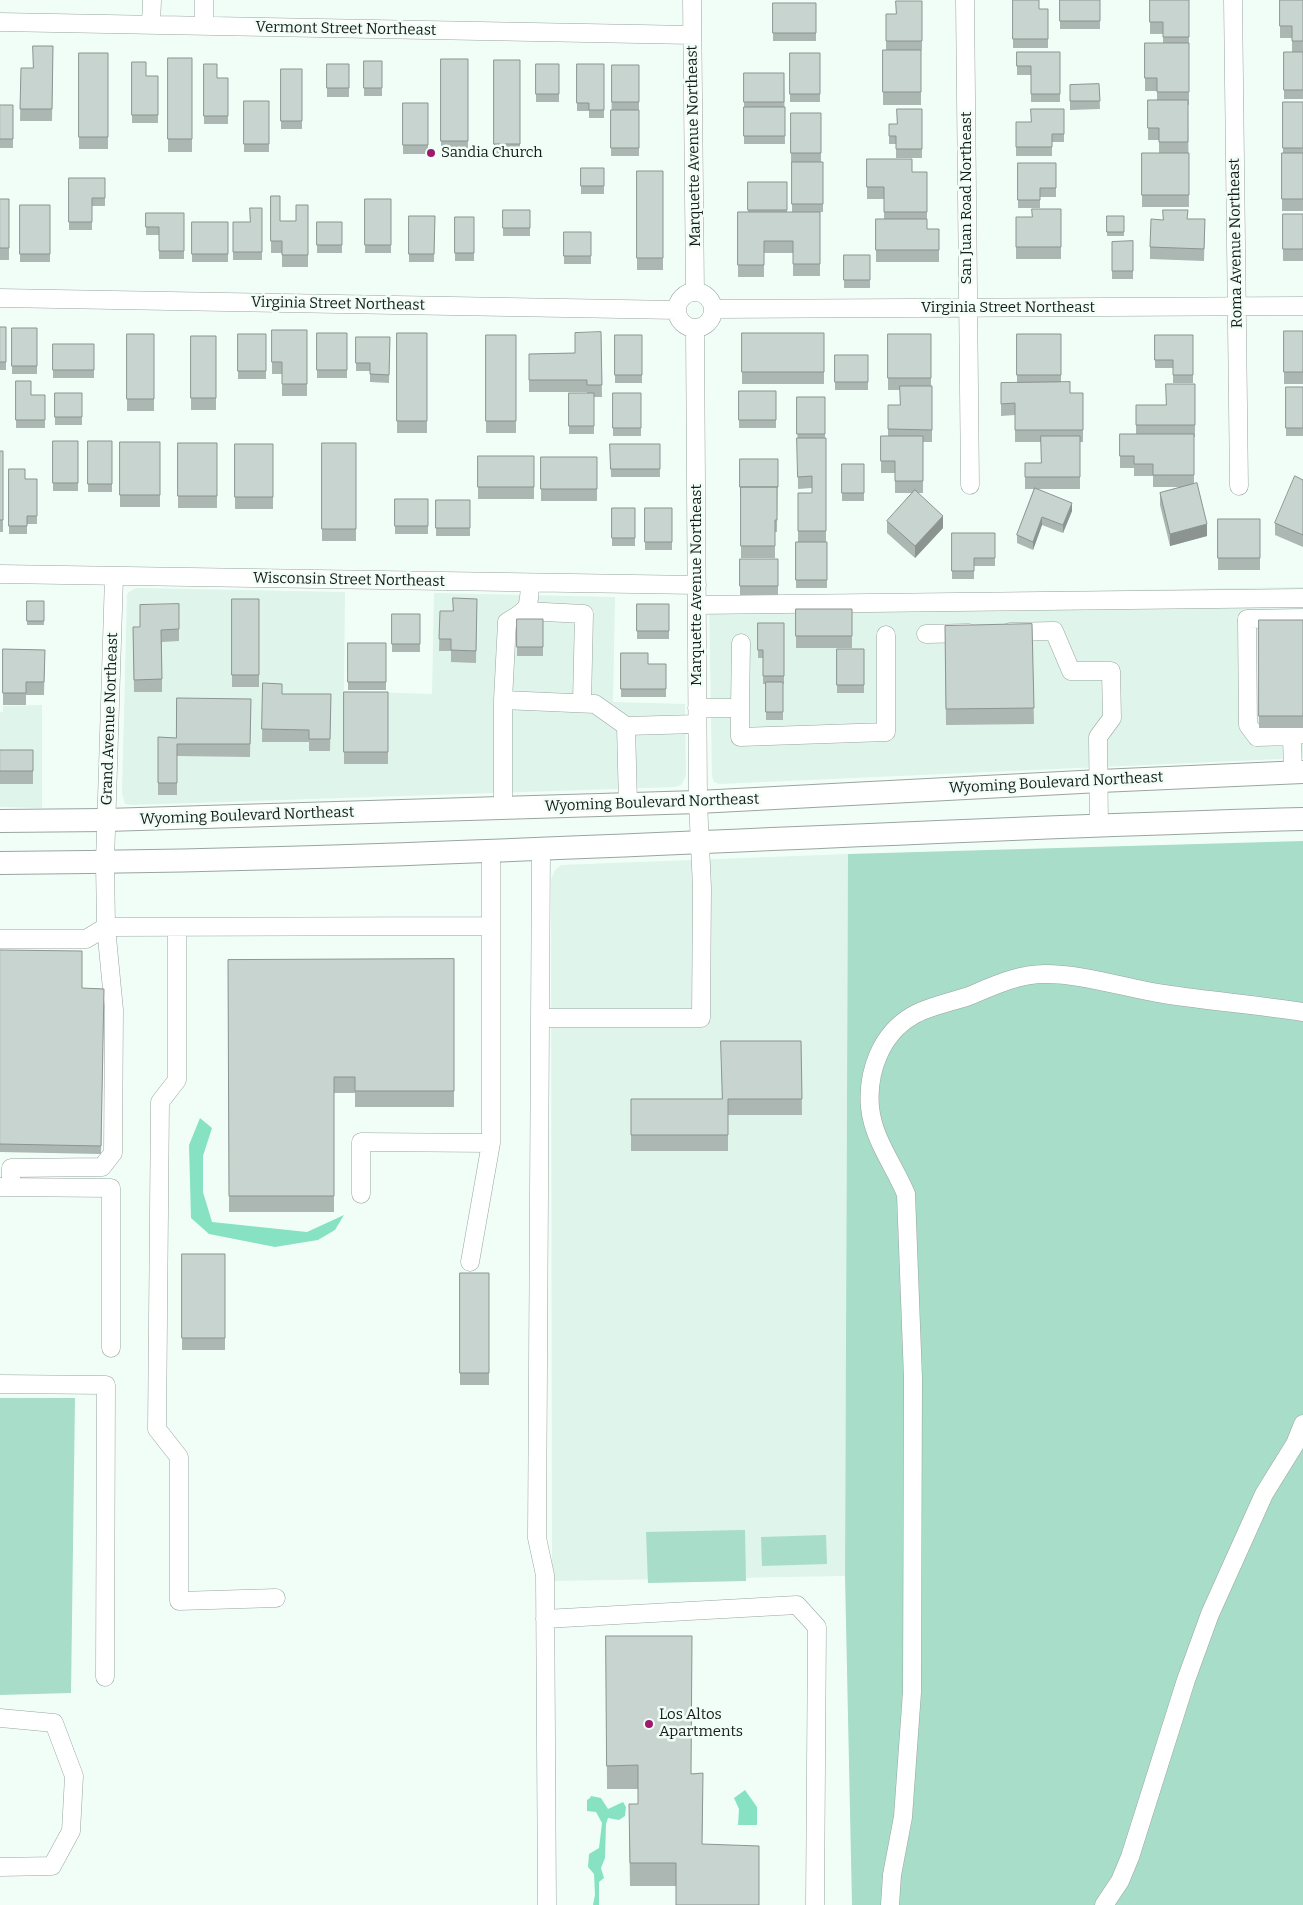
<!DOCTYPE html>
<style>
body{margin:0}
canvas{display:block;background:#f1fef8}
</style>
<canvas width="1303" height="1905"></canvas>
<script>
const ctx = document.querySelector('canvas').getContext('2d');
ctx.lineJoin = 'round';
function fill(path, color) {
  ctx.fillStyle = color;
  ctx.fill(path, 'evenodd');
}
function stroke(path, color, width, dash) {
  ctx.strokeStyle = color;
  ctx.lineWidth = width;
  ctx.lineCap = dash ? 'butt' : 'round';
  ctx.setLineDash(dash || []);
  ctx.stroke(path);
}
function drawText(font, color, halo, rows, align = 'center') {
  ctx.font = font + ' Bitter,serif';
  ctx.lineWidth = 5;
  ctx.setLineDash([]);
  ctx.textBaseline = 'middle';
  ctx.strokeStyle = halo;
  ctx.fillStyle = color;
  for (const [text, x, y, turn = 0] of rows) {
    ctx.save();
    ctx.translate(x, y);
    ctx.rotate((+turn || 0) * Math.PI / 180);
    ctx.textAlign = isNaN(turn) ? turn : align;
    if (halo) ctx.strokeText(text, 0, 0);
    ctx.fillText(text, 0, 0);
    ctx.restore();
  }
}
const built = new Path2D(`
 M1303,587V758L719,784L714,782L712,776L709,597Z
 M136,588L345,592L344,691L432,694L434,593L615,597L613,702L685,704L686,776L681,785L675,787L131,805L125,804L122,793L127,595L129,592Z
 M42,705V808L0,807V712H3V706Z
 M848,854L845,1576L552,1581L551,880L555,870L561,865Z`);
const green = new Path2D(`
 M1303,841V1905H852L845,1576L848,854Z
 M0,1398H75L71,1693L0,1695Z
 M745,1530L746,1581L648,1583L646,1532Z
 M826,1535L827,1564L762,1566L761,1537Z`);
const water = new Path2D(`
 M200,1118L212,1128L203,1156V1192L212,1222L307,1232L344,1215L335,1230L318,1240L275,1247L209,1234L191,1218L189,1145Z
 M745,1790L757,1807V1825H738L739,1809L734,1798Z
 M591,1796L601,1798L608,1809L623,1802L626,1807L625,1816L619,1820L608,1818L606,1824L605,1858L601,1868L604,1878L599,1882V1905H593L595,1895L594,1874L588,1867L589,1854L599,1848L602,1823L596,1812L587,1811V1800L590,1798Z`);
const minor = new Path2D(`
 M692,0L695,292
 M965,0L970,485
 M1233,0L1239,486
 M0,22L692,35
 M151,25L152,0
 M204,26V0
 M677 310a18 18 0 1 1 36 0a18 18 0 1 1-36 0Z
 M0,298L677,310
 M713,309L1303,306
 M0,574L697,585
 M697,605L1303,598
 M525,611L584,614L582,703
 M1303,618L1247,619L1248,725L1257,737L1292,736L1303,734
 M1010,632L1054,631L1071,671H1111L1112,718L1098,737L1099,824
 M926,634L969,633
 M503,700L507,622C529,609 529,609 530,583
 M697,708H740L741,643
 M740,708V737L886,732V635
 M626,726L697,724
 M1292,736L1293,773
 M503,808V700L595,704L626,726L628,804
 M541,849L537,1538L545,1575L547,1905
 M177,927V1080L160,1102L157,1429L179,1457V1601L276,1598
 M0,939H86L106,927L491,926
 M540,1018H701L702,888L698,802L695,328
 M0,1187L111,1188V1348
 M11,1187V1168L102,1167L113,1153L114,1010L106,927L105,862L114,577
 M361,1194V1142L491,1143
 M470,1262L491,1143V851
 M0,1384L106,1385L105,1677
 M545,1619L797,1605L817,1627L815,1905
 M0,1718L54,1723L74,1776L71,1831L52,1866L0,1867
 M890,1905L892,1875L903,1817L912,1692L913,1378L906,1194C894,1165 873,1139 870,1107C867,1072 881,1034 912,1016C926,1007 952,1002 969,996C993,986 1018,974 1045,974C1085,974 1124,988 1164,994C1210,1001 1257,1005 1303,1012
 M1104,1905L1120,1881L1130,1857L1186,1680L1210,1614L1264,1494L1295,1444L1303,1424`);
const major = new Path2D(`
 M0,821L106,820L698,802L1100,781L1303,772
 M0,863C435,861 869,830 1303,819`);
const wall = new Path2D(`
 M1013,0L1039,9H1048V48H1013Z
 M1060,0H1100V29H1060Z
 M1150,0H1189V105H1188L1189,207H1142V153H1159V140H1148V100H1157V91H1145V43H1163V34H1150Z
 M1280,0H1303V99H1284V52H1292V38H1280Z
 M922,1V50H886V14H896Z
 M773,3H816V41H773Z
 M53,46L52,121H20L21,68H33Z
 M883,50H921V105H883Z
 M1017,52H1060V102H1031V75H1017Z
 M79,53H108V149H79Z
 M790,53H820V102H790Z
 M168,58H192V152H168Z
 M441,59H468V153H441Z
 M494,60H520V157H494Z
 M364,61H382V96H364Z
 M132,62L146,76H158V123H132Z
 M204,64L217,78H228V124H204Z
 M327,64H349V97H327Z
 M536,64H559V102H536Z
 M577,64H604V118H589V111H577Z
 M612,65H639V156H611Z
 M281,69H302V129H281Z
 M744,73H784L785,144H744Z
 M1099,84L1100,109L1070,110V85Z
 M244,101H269V152H244Z
 M1283,102H1303V211H1282V153H1283Z
 M403,103H428V154H403Z
 M0,105H13V148H0Z
 M922,109V158H896V144H889V124H897Z
 M1064,109V142H1052V156H1016V122H1031Z
 M791,113H821V162H791Z
 M867,159L912,172H927V229H939V262H876V219H884V199H867Z
 M792,162H823V212H820V276H793V253H764V277H738V212H748V182H787V212H792Z
 M1018,163H1056V197H1040V208H1018Z
 M581,168H604V194H581Z
 M637,171H663V270H637Z
 M69,178H105V206H92V230H69Z
 M271,196L280,221H296L308,205V267H282V253H271Z
 M0,199H9V260H0Z
 M365,199H391V253H365Z
 M20,205H50V262H20Z
 M262,208V260H233V222H250Z
 M1061,209V259H1016V217H1032Z
 M503,210H530V236H503Z
 M146,213H184V259H159V235H146Z
 M1283,214H1303V261H1283Z
 M409,216H435L434,262H409Z
 M1107,216H1124V236H1107Z
 M455,217H474V261H455Z
 M1188,219H1205L1204,261L1150,259V247L1163,220Z
 M192,222H228V262H192Z
 M317,222H342V253H317Z
 M564,232H591V264H564Z
 M1133,241V279H1112V242Z
 M844,255H870V288H844Z
 M0,327H6V370H0Z
 M12,328H37V374H12Z
 M272,330H307V396H282V374H272Z
 M1284,331H1303V384H1284Z
 M601,332L602,397H594V434H569V393H587V392H529V354L575,353Z
 M317,333H347V378H317Z
 M397,333H427V433H397Z
 M742,333H824V384H742Z
 M127,334H154V411H127Z
 M238,334H266V379H238Z
 M888,334H931V386H932V442H923V493H918L943,528L915,558L887,533V521L912,493H895V473H881V436H888V405H900V390H888Z
 M1017,334H1061V382L1070,393H1083V442H1080V489H1037L1072,511L1063,533L1042,525L1033,550L1017,543V535L1034,489H1025V463H1041V442H1015V415L1001,416V383H1017Z
 M486,335H516V433H486Z
 M615,335H642V383H615Z
 M1155,335H1193V383H1173V368H1155Z
 M191,336H216V410H191Z
 M356,337H390L389,383L370,382V371H356Z
 M53,344H94V378H53Z
 M835,355H868V390H835Z
 M16,381L31,395H45V428H16Z
 M1195,384V437H1194V484L1207,536L1170,546L1160,505V493L1180,487H1153V476H1134V468H1120V434H1136V405H1166Z
 M1286,387H1303V436H1286Z
 M739,391H776V428H739Z
 M55,393H82V425H55Z
 M613,393H641V436H613Z
 M797,397H825V438H826V542H827V588H796V542H798V493H812V488L798,489Z
 M53,441H78V491H53Z
 M88,441H112V492H88Z
 M120,442H160V507H120Z
 M178,443H217V508H178Z
 M322,443H356V541H322Z
 M235,444H273V509H235Z
 M610,444H660V477H611Z
 M0,451H3V532H0Z
 M478,456H534V499H478Z
 M541,457H597V501H541Z
 M740,459H778L777,532H775V558H741V495H740Z
 M842,464H864V501H842Z
 M9,469L25,479H37V524H27V534H9Z
 M1303,480V547L1275,535V523Z
 M395,499H428V534H395Z
 M436,500H470V536H436Z
 M612,508H635V546H612Z
 M645,508H672V550H645Z
 M1218,519H1260V570H1218Z
 M952,533H995V566H974V579H952Z
 M740,559H778V595H740Z
 M232,599H259V687H232Z
 M477,599L476,663L451,662V651H439L440,611H453Z
 M27,601H44V625H27Z
 M179,604V641L162,642V692H134L133,627H140Z
 M637,604H669V639H637Z
 M796,609H852V648H796Z
 M392,614H420V652H392Z
 M517,619H543V656H517Z
 M1259,620H1303V728H1259Z
 M758,623H784V684H783V720H766V684H763V658H758Z
 M1032,624L1034,724L946,725L945,626Z
 M348,643H386V690H348Z
 M3,649L45,650L44,695H26V705H3Z
 M837,649H864V693H837Z
 M621,653L648,664H666V697H621Z
 M263,683L282,694H331L330,751H309V742H262Z
 M344,692H388V764H344Z
 M251,699L250,757L177,756V795H158V737L176,738Z
 M0,750H33V784H0Z
 M0,950L82,988L104,989L101,1154L0,1152Z
 M454,959V1107H355V1093H334V1212H229L228,960Z
 M801,1041L802,1115H728V1151H631V1099H722Z
 M182,1254H225V1350H182Z
 M460,1273H489V1385H460Z
 M606,1636L691,1774L703,1796L702,1844L676,1886H630L629,1827L638,1804V1789H607Z`);
const shadedWall = new Path2D(`
 M1072,503V511L1063,533V525Z
 M943,516V528L915,558V546Z
 M1042,517V525L1033,550V542Z
 M1207,524V536L1170,546V534Z`);
const building = new Path2D(`
 M1013,0H1039V9H1048V39H1013Z
 M1060,0H1100V21H1060Z
 M1150,0H1189V37H1163V22H1150Z
 M1280,0H1303V41H1292V26H1280Z
 M896,1H922V41H886V14H896Z
 M773,3H816V33H773Z
 M1145,43H1189V92H1157V78H1145Z
 M33,46H53L52,109H20L21,68H33Z
 M883,50H921V92H883Z
 M1017,52H1060V94H1031V66H1017Z
 M1284,52H1303V90H1284Z
 M79,53H108V137H79Z
 M790,53H820V94H790Z
 M168,58H192V139H168Z
 M441,59H468V141H441Z
 M494,60H520V144H494Z
 M364,61H382V88H364Z
 M132,62H146V76H158V115H132Z
 M204,64H217V78H228V116H204Z
 M327,64H349V88H327Z
 M536,64H559V94H536Z
 M577,64H604V110H589V103H577Z
 M612,65H639V102H612Z
 M281,69H302V121H281Z
 M744,73H784V102H744Z
 M1099,84L1100,101H1070V85Z
 M1148,100H1188V142H1159V128H1148Z
 M244,101H269V144H244Z
 M1283,102H1303V148H1283Z
 M403,103H428V145H403Z
 M0,105H13V139H0Z
 M744,107H785V136H744Z
 M897,109H922V149H896V136H889V124H897Z
 M1031,109H1064V134H1052V147H1016V122H1031Z
 M611,110H639V148H611Z
 M791,113H821V153H791Z
 M1142,153H1189V195H1142Z
 M1282,153H1303V199H1282Z
 M867,159H912V172H927V212H884V187H867Z
 M792,162H823V204H792Z
 M1018,163H1056V188H1040V200H1018Z
 M581,168H604V186H581Z
 M637,171H663V258H637Z
 M69,178H105V198H92V222H69Z
 M748,182H787V210H748Z
 M271,196H280V221H296V205H308V255H282V241H271Z
 M0,199H9V248H0Z
 M365,199H391V245H365Z
 M20,205H50V254H20Z
 M250,208H262V252H233V222H250Z
 M1032,209H1061V247H1016V217H1032Z
 M503,210H530V228H503Z
 M1163,210H1188L1187,219H1205L1204,249L1150,247L1151,219L1163,220Z
 M738,212H820V264H793V241H764V265H738Z
 M146,213H184V251H159V227H146Z
 M1283,214H1303V249H1283Z
 M409,216H435L434,254H409Z
 M1107,216H1124V232H1107Z
 M455,217H474V253H455Z
 M876,219H927V229H939V250H876Z
 M192,222H228V254H192Z
 M317,222H342V245H317Z
 M564,232H591V256H564Z
 M1133,241V271H1112V242Z
 M844,255H870V280H844Z
 M0,327H6V362H0Z
 M12,328H37V366H12Z
 M272,330H307V384H282V362H272Z
 M1284,331H1303V372H1284Z
 M601,332L602,385H587V380H529V354L575,353V333Z
 M317,333H347V370H317Z
 M397,333H427V421H397Z
 M742,333H824V372H742Z
 M127,334H154V399H127Z
 M238,334H266V371H238Z
 M888,334H931V378H888Z
 M1017,334H1061V375H1017Z
 M486,335H516V421H486Z
 M615,335H642V375H615Z
 M1155,335H1193V375H1173V360H1155Z
 M191,336H216V398H191Z
 M356,337H390L389,375L370,374V363H356Z
 M53,344H94V370H53Z
 M835,355H868V382H835Z
 M16,381H31V395H45V420H16Z
 M1070,382V393H1083V430H1015V403L1001,404V383Z
 M1166,384H1195V425H1136V405H1166Z
 M900,386H932V430L888,429V405H900Z
 M1286,387H1303V428H1286Z
 M739,391H776V420H739Z
 M55,393H82V417H55Z
 M569,393H594V426H569Z
 M613,393H641V428H613Z
 M797,397H825V434H797Z
 M1120,434H1194V475H1153V464H1134V456H1120Z
 M881,436H923V481H895V461H881Z
 M1041,436H1080V477H1025V463H1041Z
 M797,438H826V531H798V493H812V476L798,477Z
 M53,441H78V483H53Z
 M88,441H112V484H88Z
 M120,442H160V495H120Z
 M178,443H217V496H178Z
 M322,443H356V529H322Z
 M235,444H273V497H235Z
 M610,444H660V469H611Z
 M0,451H3V520H0Z
 M478,456H534V487H478Z
 M541,457H597V489H541Z
 M740,459H778V487H740Z
 M842,464H864V493H842Z
 M9,469H25V479H37V516H27V526H9Z
 M1295,476L1303,480V535L1275,523Z
 M1197,483L1207,524L1170,534L1160,493Z
 M741,487H777V520H775V546H741Z
 M1035,488L1072,503L1063,525L1042,517L1033,542L1017,535Z
 M915,490L943,516L915,546L887,521Z
 M395,499H428V526H395Z
 M436,500H470V528H436Z
 M612,508H635V538H612Z
 M645,508H672V542H645Z
 M1218,519H1260V558H1218Z
 M952,533H995V558H974V571H952Z
 M796,542H827V580H796Z
 M740,559H778V586H740Z
 M453,598L477,599L476,651L451,650V639H439L440,611H453Z
 M232,599H259V675H232Z
 M27,601H44V621H27Z
 M179,604V629L161,630L162,679L134,680L133,627H140V605Z
 M637,604H669V631H637Z
 M796,609H852V636H796Z
 M392,614H420V644H392Z
 M517,619H543V647H517Z
 M1259,620H1303V716H1259Z
 M758,623H784V676H763V650H758Z
 M1032,624L1034,708L946,709L945,626Z
 M348,643H386V682H348Z
 M3,649L45,650L44,682H26V693H3Z
 M837,649H864V685H837Z
 M621,653H648V664H666V689H621Z
 M766,682H783V712H766Z
 M263,683L282,684V694H331L330,739H309V730L262,729Z
 M344,692H388V752H344Z
 M177,698L251,699L250,744H177V783H158V737L176,738Z
 M0,750H33V771H0Z
 M0,950L82,951V988L104,989L101,1146L0,1144Z
 M454,959V1091H355V1077H334V1196H229L228,960Z
 M721,1041H801L802,1099H728V1135H631V1099H722Z
 M182,1254H225V1338H182Z
 M460,1273H489V1373H460Z
 M606,1636H692L691,1774L703,1773L702,1844L759,1846V1905H676V1863H630L629,1804H638V1765L607,1766Z`);
const markers = [
 [431,153,5,"#9e1a6b"],
 [649,1724,5,"#9e1a6b"]
];
const streetNames = [
 ["Vermont Street Northeast",346,29,1],
 ["Marquette Avenue Northeast",694,146,-91],
 ["San Juan Road Northeast",967,198,-90],
 ["Roma Avenue Northeast",1236,243,-91],
 ["Virginia Street Northeast",338,304,1],
 ["Virginia Street Northeast",1008,308],
 ["Wisconsin Street Northeast",349,580,1],
 ["Marquette Avenue Northeast",697,585,-90],
 ["Grand Avenue Northeast",110,719,-88],
 ["Wyoming Boulevard Northeast",1056,783,-3],
 ["Wyoming Boulevard Northeast",652,803,-2],
 ["Wyoming Boulevard Northeast",247,816,-2]
];
const poiNames = [
 ["Sandia Church",441,153],
 ["Los Altos",659,1715],
 ["Apartments",659,1732]
];
fill(built, '#dff4eb');
fill(green, '#a7ddc9');
fill(water, '#87e2c3');
stroke(minor, '#99a5a0', 19);
stroke(major, '#99a5a0', 24);
stroke(minor, '#fff', 18);
stroke(major, '#fff', 22);
fill(wall, '#acb6b2');
fill(shadedWall, '#8c9491');
fill(building, '#c8d4cf');
stroke(building, '#8c9491', 1);
for (const [x, y, r, color] of markers) {
  const dot = new Path2D();
  dot.arc(x, y, r, 0, 2 * Math.PI);
  ctx.fillStyle = color;
  ctx.fill(dot);
  stroke(dot, '#f1fef8', 2);
}
drawText('15px', '#171b1a', '#f1fef8', streetNames);
drawText('15px', '#171b1a', '#f1fef8', poiNames, 'left');
</script>
